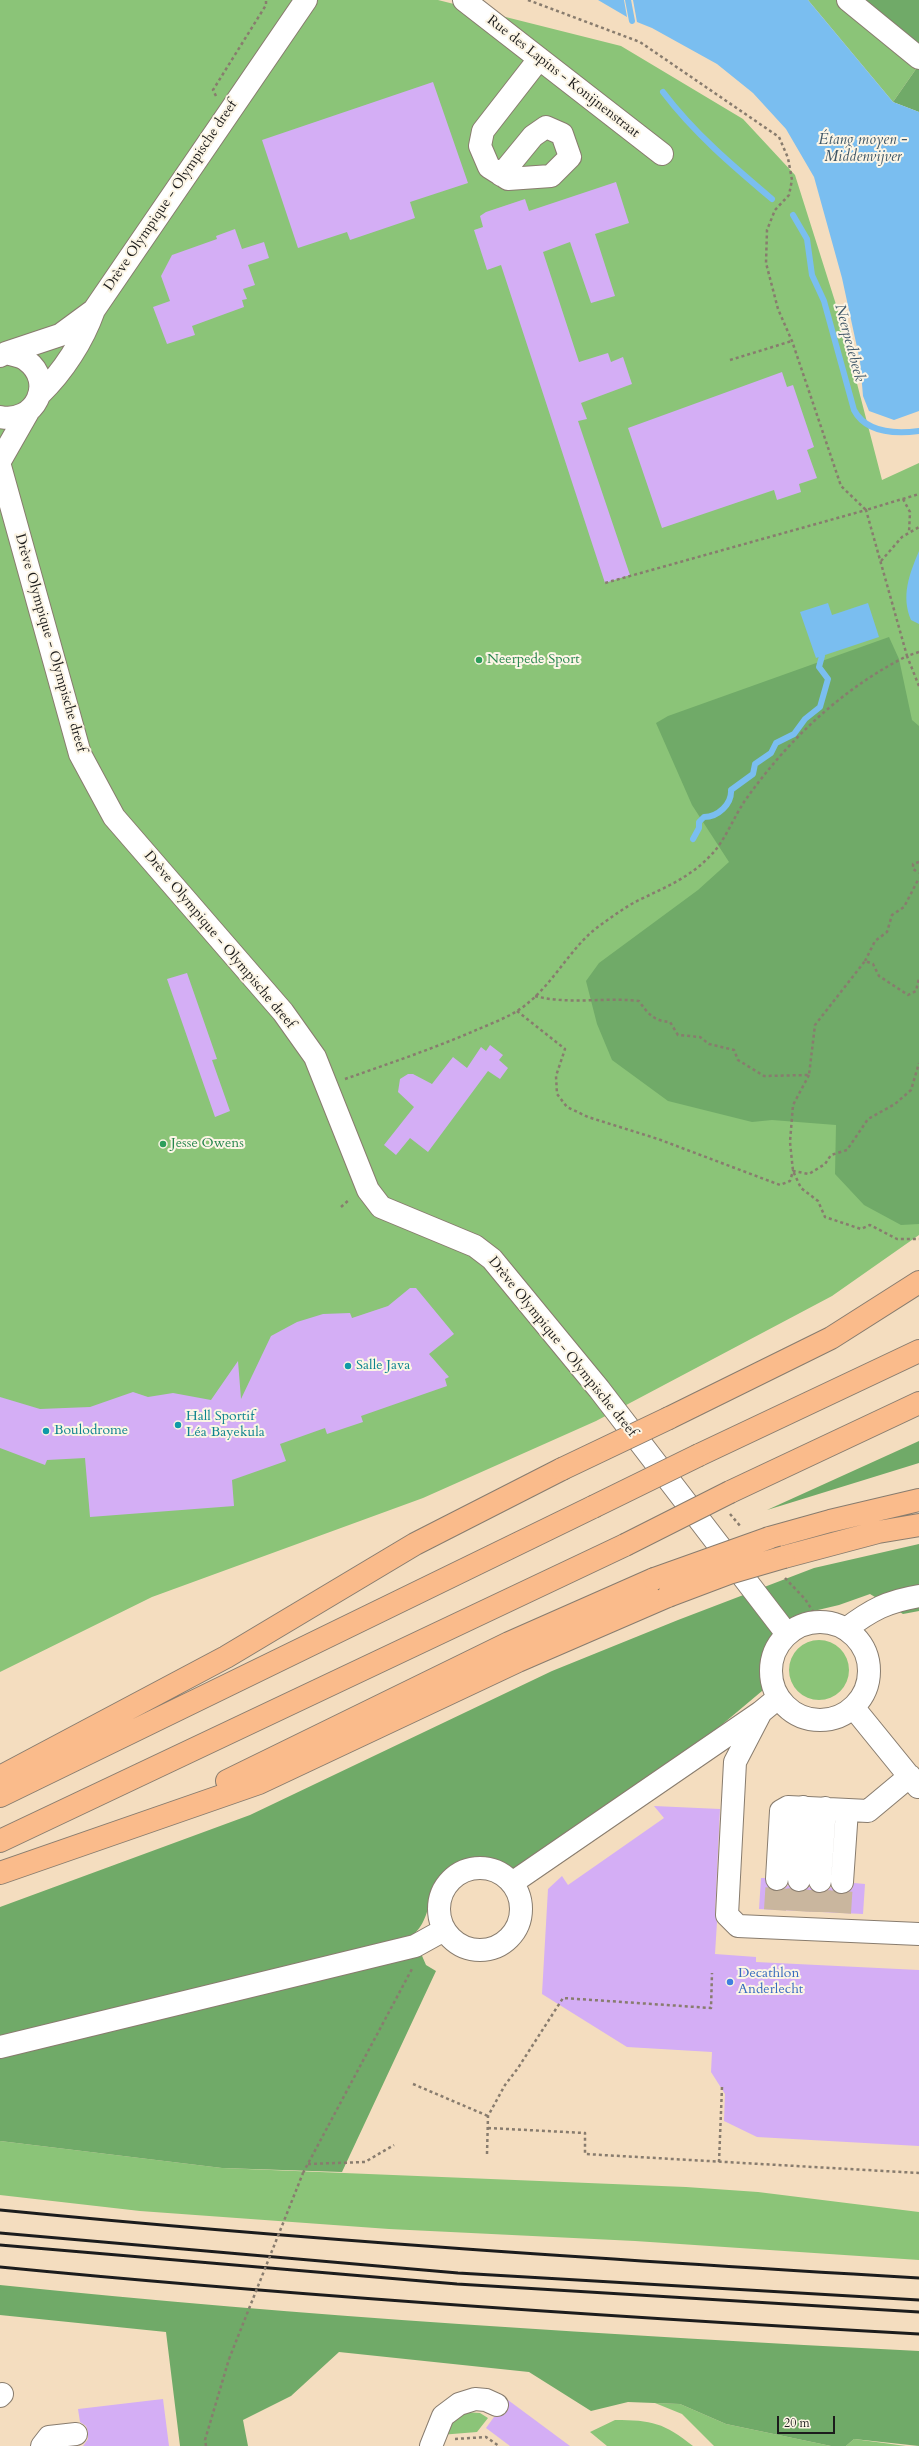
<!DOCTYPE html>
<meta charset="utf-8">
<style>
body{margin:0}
#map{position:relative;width:919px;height:2446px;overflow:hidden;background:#f4ddbf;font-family:Cardo,serif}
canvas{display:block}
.scale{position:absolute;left:777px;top:2416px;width:58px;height:18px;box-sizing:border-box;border:2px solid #1c1c1c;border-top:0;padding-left:5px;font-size:12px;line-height:14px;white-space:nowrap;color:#1c1c1c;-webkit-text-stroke:3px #fcf5e5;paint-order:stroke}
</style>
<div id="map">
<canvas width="919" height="2446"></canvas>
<div class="scale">20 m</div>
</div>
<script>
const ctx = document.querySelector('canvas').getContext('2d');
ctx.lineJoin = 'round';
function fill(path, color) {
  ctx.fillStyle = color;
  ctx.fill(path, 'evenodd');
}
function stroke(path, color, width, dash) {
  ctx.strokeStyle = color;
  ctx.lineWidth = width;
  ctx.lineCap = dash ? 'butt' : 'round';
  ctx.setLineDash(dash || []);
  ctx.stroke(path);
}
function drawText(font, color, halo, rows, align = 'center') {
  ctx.font = font + ' Cardo,serif';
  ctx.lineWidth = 4;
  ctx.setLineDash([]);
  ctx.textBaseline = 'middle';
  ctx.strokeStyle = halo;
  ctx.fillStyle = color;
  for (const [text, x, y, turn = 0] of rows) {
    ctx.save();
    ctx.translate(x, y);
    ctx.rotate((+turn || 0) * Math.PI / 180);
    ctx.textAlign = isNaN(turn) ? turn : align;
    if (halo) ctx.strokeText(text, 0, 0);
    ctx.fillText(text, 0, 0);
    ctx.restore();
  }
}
const green = new Path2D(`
 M0,0H438L621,46L743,119L795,175L839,314L882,480L919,463V1235L832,1296L596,1421L423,1498L152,1597L0,1672Z
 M808,0H865L906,35L916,69L893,102Z
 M789 1670a30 30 0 1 1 60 0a30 30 0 1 1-60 0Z
 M0,2141L222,2168L686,2187L758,2192L919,2212V2260L635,2241L389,2229L140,2211L0,2195Z
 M655,2403L680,2404L726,2424L831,2446H714L682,2414Z
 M465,2412L480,2413L488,2418L477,2432L440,2435L449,2419Z
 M615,2420C652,2420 664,2423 693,2446H607L590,2432Z
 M854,2439L906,2446H846Z`);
const forest = new Path2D(`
 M865,0H919V112L893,102L916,69L906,35Z
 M889,637L899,659L912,720L919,726V1224L901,1225L864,1205L835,1174L836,1125L772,1120L752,1122L668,1101L612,1060L597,1024L586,981L599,963L698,890L729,862L692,805L656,723L668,716Z
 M919,1441V1463L767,1510Z
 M919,1544V1611L903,1614L870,1594L839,1605L801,1614L775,1634L764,1653L762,1691L712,1733L515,1872C489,1862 463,1853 442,1879C439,1883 435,1886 433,1891C428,1907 426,1924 413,1935L426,1965L436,1971L342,2172L222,2168L0,2141V1907L250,1815L552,1671L678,1620L814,1568Z
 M0,2285C306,2317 612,2335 919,2351V2446L854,2439L846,2446H831L726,2424L680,2404L628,2402L591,2411L529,2372L339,2352L291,2396L243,2420L248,2446H180L166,2332L0,2315Z`);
const water = new Path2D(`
 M598,0H624L627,17Z
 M633,0H808L893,102L919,112V411L894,420L869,411L863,396L860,361L842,278L814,177L786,129L753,93L717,64L652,28L637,22Z
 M919,551V624L911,620C901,596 909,575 919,551Z
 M828,603L832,615L868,603L879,637L816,658L800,612Z`);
const stream = new Path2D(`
 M628,0L632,21
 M663,92C694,133 733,166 772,199
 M793,215L807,239L812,275L824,301L854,410C866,433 895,434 919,431
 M693,839L699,828V822L704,817C718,817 732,804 731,790L753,774L755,764L771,753L776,743L794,734L805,719L820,707L828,679L819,667L822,656`);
const building = new Path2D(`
 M433,82L468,183L410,202L415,218L350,240L347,232L298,248L262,140Z
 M616,182L629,223L595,234L615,296L591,303L570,242L543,252L579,362L608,353L611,362L623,357L632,384L581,403L587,419L578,421L630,575L605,583L501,265L487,270L474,230L483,227L480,216L486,212L525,199L529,211Z
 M235,229L242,249L264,242L269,258L248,265L255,285L243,289L247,299L242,300L244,307L192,326L195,335L167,344L153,307L170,301L161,276L172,255L217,239L216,236Z
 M782,372L787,387L793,385L814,447L807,450L817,478L799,484L801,492L777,500L774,490L662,528L628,428Z
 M187,973L217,1059L212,1060L230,1111L215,1117L167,979Z
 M490,1045L503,1055L499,1060L508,1068L500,1079L488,1071L428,1152L410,1138L396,1155L384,1145L414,1107L398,1092L400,1079L408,1074H413L432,1084L453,1057L467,1068L481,1047L486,1051Z
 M410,1288H416L454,1334L429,1354L449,1377L445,1379L447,1386L361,1416L363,1422L327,1434L325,1428L280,1444L286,1461L232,1480L234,1506L90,1517L85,1458L47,1460L45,1465L0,1448V1397L40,1409L90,1407L133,1392L148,1397L173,1393L211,1400L238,1361L241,1399L271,1336L297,1322L323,1314L350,1313L352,1318L388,1306Z
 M654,1806L720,1809L715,1914L717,1922L715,1954L756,1957V1962L919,1970V2146L757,2137L724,2121L725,2094L711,2072L712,2052L627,2047L542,1994L548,1889L562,1876L568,1885L664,1818Z
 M761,1878H765L770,1889L777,1891L783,1890L788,1885L798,1892L809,1887L820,1893L826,1892L831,1887L835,1892L842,1894L852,1889L854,1883L865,1884L863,1914L759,1909Z
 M163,2399L169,2446H83L88,2439V2432L86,2426L80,2422L78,2409Z
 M508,2400L570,2446H510L486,2428L494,2417L504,2415L508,2410Z`);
const minorTunnel = new Path2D(`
 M775,1910L777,1879
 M797,1911L799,1880
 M819,1912L820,1881
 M840,1913L842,1882`);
const path = new Path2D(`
 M528,0L640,42L779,137L788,158L792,180L789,195L775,210L767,230L766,263L778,309L792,341L841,486L866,510L919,494
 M216,96L213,90L266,5V0
 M730,360L792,341
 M903,499L910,512L909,532
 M881,561L902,537L919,527
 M919,652L907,656L919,686
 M919,862L913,864V869L919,873
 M865,961L875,941L887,932L892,915L904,907L919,878
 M535,996C569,1005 604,997 639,1001C648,1014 654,1021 670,1022L678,1035L700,1037L709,1044L734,1050L738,1060L764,1076L809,1075L815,1025L865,961L873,964L879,976L908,995L916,991L919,978
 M517,1011L565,1049L556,1076L557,1094L567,1107L588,1117L658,1139L780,1185L790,1181L793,1171L809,1174L825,1164L831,1155L847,1150L868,1119L895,1104L911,1090L919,1063
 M809,1075L793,1105L790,1142L793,1171L801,1188L818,1201L825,1217L861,1229L870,1225L897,1239H919
 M345,1079C388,1064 432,1049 474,1031C492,1023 513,1016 528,1003C555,981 571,947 599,926C612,917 625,907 639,900C666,887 691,877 712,854C725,840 733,819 744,802C786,742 841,689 907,656L866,510L605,583
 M341,1207L350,1199
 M730,1514L741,1527
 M785,1578L805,1599L819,1621
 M413,2084L488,2116
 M488,2128L585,2133V2154L919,2173
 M487,2154L488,2116L505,2085L518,2068L563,1998L711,2008L712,1973
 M719,2162L722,2087
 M308,2164L365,2162L394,2145
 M303,2173L413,1967
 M455,2439L486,2437L499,2446
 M206,2446L205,2440L229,2359`);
const minor = new Path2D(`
 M464,0L662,154
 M848,0L919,58
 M501,175L533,136L546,127L562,134L570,157L551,176L508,179L489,167L480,146L483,131L539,59
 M6,353L60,335L94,310
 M0,356L6,353C12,355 21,356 26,360C56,382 35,424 0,417
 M40,394C63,372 83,341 94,310L306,0
 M0,461L28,412
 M0,466L80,754L114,817L283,1012L315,1057L368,1190L381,1207L475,1246L492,1259L599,1389L787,1634
 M771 1671a49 49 0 1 1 98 0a49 49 0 1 1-98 0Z
 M846,1629C871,1610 888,1601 919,1596
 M853,1707L918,1787
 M761,1712L735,1762L727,1915L738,1926L919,1934
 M439 1909a41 41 0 1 1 82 0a41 41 0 1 1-82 0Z
 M777,1879L781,1811L788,1807L868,1811L910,1776
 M799,1880L803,1807
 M820,1881L825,1808
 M842,1882L847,1810
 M512,1883L761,1712L778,1698
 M0,2047L415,1946L444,1930
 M0,2396L2,2394
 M42,2446L49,2437L76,2434
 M431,2446L443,2416L459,2404L475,2399L486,2400L497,2405`);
const highway = new Path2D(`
 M669,1418L831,1338L919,1282
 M699,1455L919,1351
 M730,1492L919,1403
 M769,1538L830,1521L919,1500
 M784,1557L878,1532L919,1525
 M0,1777L226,1657L415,1544L562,1469
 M227,1781L509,1643L654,1579
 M0,1796L593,1507
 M0,1841L625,1545
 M0,1873L259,1783L518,1661L668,1596`);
const rail = new Path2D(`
 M0,2210C306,2240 612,2260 919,2278
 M0,2233L458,2273L919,2300
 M0,2245L457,2284L919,2312
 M0,2267C306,2297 612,2317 919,2334`);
const pathBridge = new Path2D(`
 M229,2359L303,2173`);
const highwayBridge = new Path2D(`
 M562,1469L669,1418
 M593,1507L699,1455
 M625,1545L730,1492
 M654,1579L769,1538
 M668,1596L729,1573L784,1557`);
const markers = [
 [479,660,4,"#2e9e5b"],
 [163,1144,4,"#2e9e5b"],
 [348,1366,4,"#0f9aa8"],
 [178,1425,4,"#0f9aa8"],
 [46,1431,4,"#0f9aa8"],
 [730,1982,4,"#3f7fe0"]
];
const streetNames = [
 ["Rue des Lapins - Konijnenstraat",563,77,38],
 ["Drève Olympique - Olympische dreef",171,196,-56],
 ["Drève Olympique - Olympische dreef",50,643,74],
 ["Drève Olympique - Olympische dreef",219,940,50],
 ["Drève Olympique - Olympische dreef",562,1347,51]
];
const leisureNames = [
 ["Neerpede Sport",487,660],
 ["Jesse Owens",171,1144]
];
const cultureNames = [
 ["Salle Java",356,1366],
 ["Hall Sportif",186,1417],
 ["Léa Bayekula",186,1433],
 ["Boulodrome",54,1431]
];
const shopNames = [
 ["Decathlon",738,1974],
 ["Anderlecht",738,1990]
];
const waterNames = [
 ["Étang moyen -",863,141],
 ["Middenvijver",863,158],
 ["Neerpedebeek",849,343,75]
];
fill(green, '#8bc478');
fill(forest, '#70aa68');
fill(water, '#7abef0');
stroke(stream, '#7abef0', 6);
fill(building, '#d4aef5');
stroke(minorTunnel, '#c9b69e', 22, [22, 11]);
stroke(minor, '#887c6e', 24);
stroke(highway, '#887c6e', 24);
stroke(path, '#887c6e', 2.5, [3, 3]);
stroke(minor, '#fff', 22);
stroke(highway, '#fabb8b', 22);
stroke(rail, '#1c1c1c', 3);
stroke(highwayBridge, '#887c6e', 24, []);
stroke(pathBridge, '#887c6e', 2.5, [3, 3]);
stroke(highwayBridge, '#fabb8b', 22);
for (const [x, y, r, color] of markers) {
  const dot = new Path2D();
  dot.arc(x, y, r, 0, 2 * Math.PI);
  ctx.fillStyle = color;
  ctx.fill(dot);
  stroke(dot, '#fcf5e5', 1.5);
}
drawText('14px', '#1c1c1c', '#fcf5e5', streetNames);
drawText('14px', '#27864d', '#fcf5e5', leisureNames, 'left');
drawText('14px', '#0d838f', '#fcf5e5', cultureNames, 'left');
drawText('14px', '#366cbe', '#fcf5e5', shopNames, 'left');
drawText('italic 15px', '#3d5566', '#fcf5e5', waterNames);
</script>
